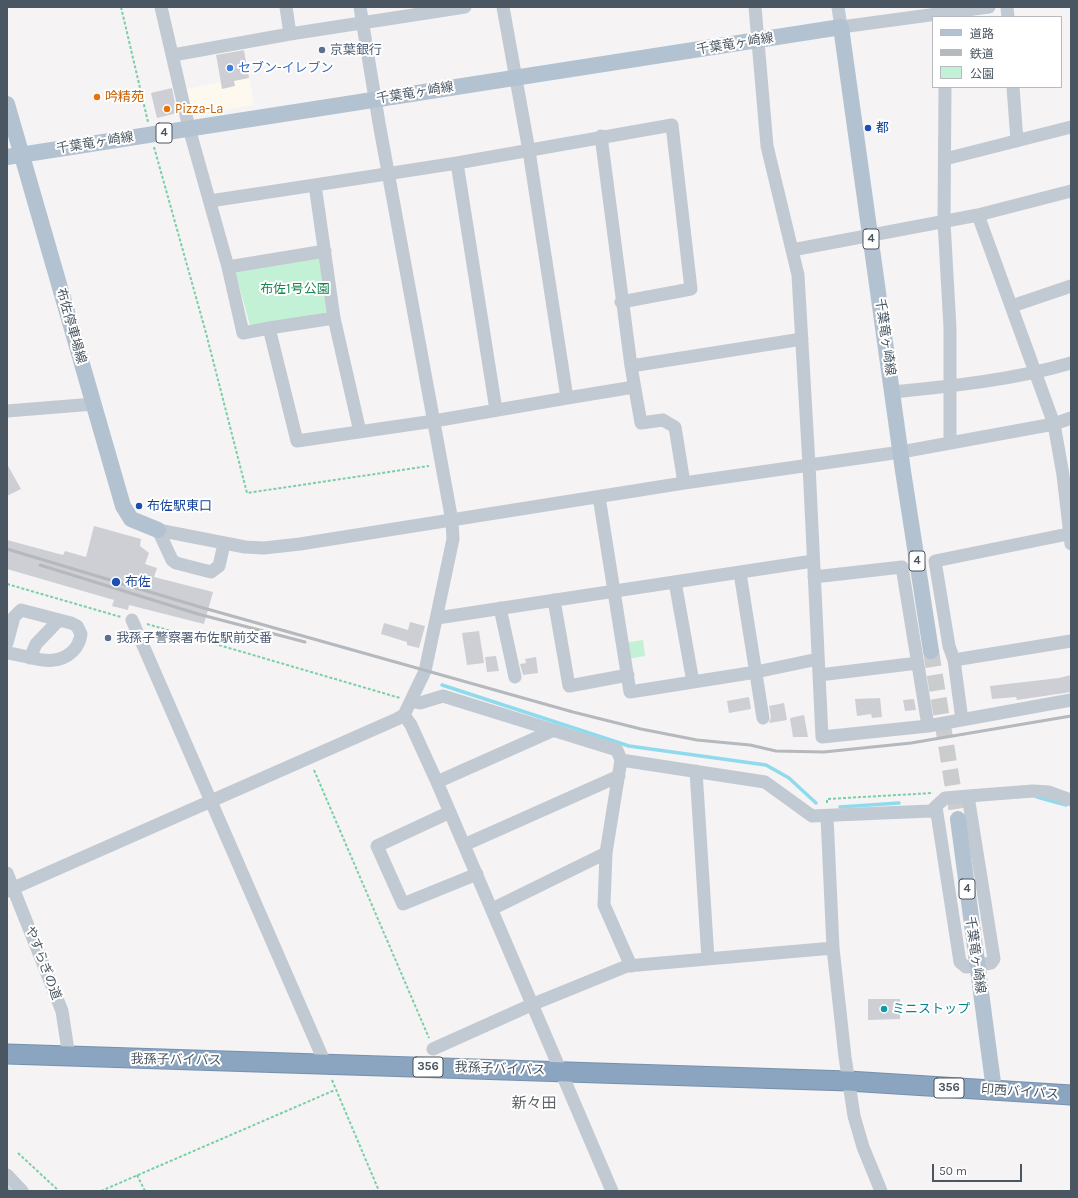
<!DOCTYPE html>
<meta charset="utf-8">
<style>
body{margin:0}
#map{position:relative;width:1078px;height:1198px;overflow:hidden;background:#f5f3f3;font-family:Karla,"Noto Sans JP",sans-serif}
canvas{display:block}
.frame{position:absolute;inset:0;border:8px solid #4a5661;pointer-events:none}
.legend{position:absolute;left:932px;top:16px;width:130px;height:72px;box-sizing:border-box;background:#fff;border:1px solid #b7bbc0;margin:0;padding:5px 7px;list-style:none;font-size:12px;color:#4a5661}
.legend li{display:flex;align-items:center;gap:8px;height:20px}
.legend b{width:20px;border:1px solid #b7bbc0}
.scale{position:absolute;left:932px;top:1164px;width:90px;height:18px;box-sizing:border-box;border:2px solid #4a5661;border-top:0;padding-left:5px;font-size:12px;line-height:14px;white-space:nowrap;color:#4a5661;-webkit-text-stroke:3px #fff;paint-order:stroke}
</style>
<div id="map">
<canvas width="1078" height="1198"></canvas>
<div class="frame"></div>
<ul class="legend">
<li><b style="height:5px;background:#b3c2d1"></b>道路</li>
<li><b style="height:5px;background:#b5b8bd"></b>鉄道</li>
<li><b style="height:11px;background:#c3f1d5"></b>公園</li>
</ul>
<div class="scale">50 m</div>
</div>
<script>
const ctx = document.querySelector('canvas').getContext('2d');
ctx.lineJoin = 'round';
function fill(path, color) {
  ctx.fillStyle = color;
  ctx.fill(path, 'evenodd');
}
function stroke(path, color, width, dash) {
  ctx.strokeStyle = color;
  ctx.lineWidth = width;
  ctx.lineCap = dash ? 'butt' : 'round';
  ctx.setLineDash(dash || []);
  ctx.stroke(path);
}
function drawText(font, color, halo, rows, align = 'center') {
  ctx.font = font + ' Karla,"Noto Sans JP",sans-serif';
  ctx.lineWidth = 4;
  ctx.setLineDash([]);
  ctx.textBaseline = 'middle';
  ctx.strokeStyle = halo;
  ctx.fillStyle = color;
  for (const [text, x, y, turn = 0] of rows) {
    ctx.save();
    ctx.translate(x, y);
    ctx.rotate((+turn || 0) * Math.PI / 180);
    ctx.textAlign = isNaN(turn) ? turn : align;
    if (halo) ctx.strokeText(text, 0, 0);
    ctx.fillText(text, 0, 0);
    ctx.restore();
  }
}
const commercial = new Path2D(`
 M244,48L254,105L192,115L186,89L220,82L215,53Z`);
const green = new Path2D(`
 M321,257L329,312L250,325L235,271Z
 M643,640L645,656L628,659L625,643Z`);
const stream = new Path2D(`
 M442,685L629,746L766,765L789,778L816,803
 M1037,797L1066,805
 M840,807L899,803
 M7,1188L10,1191`);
const building = new Path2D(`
 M244,50L249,78L234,81L235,86L222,89L216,55Z
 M172,88L177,113L157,118L151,93Z
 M7,464L21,489L7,496Z
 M94,526L141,539L140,546L149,553L145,564L157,568L154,577L213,592L204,624L129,605L128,610L112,606L114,600L7,569V540L63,555L65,551L86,557Z
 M410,622L425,626L419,648L407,645V642L381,634L384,623L408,630Z
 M479,631L484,663L467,665L462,633Z
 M496,656L499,671L487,672L485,657Z
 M536,657L538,673L523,675L520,664L526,663L525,659Z
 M1071,675V692L1017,700L1016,697L992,699L990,686L1059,678Z
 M749,697L751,709L729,713L727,701Z
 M880,698L882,717L872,718L871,714L857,716L855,699Z
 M914,699L916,710L905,711L903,700Z
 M784,703L787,720L769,723L771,717L769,706Z
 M804,715L808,737H793L790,718Z
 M868,999H900V1019L868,1020Z`);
const majorTunnel = new Path2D(`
 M931,651L958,819`);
const path = new Path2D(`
 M121,7L148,122
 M154,147L206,333L247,493L429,466
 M7,584L121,617
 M147,624L400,698
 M314,770L429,1038
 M827,803V799L933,793
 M332,1080L379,1191
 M18,1153L59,1191
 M137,1175L145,1191
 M101,1191L335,1090`);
const minor = new Path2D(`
 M161,7L189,128L228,267L243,333L269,328L297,441L434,421L567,398L529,151L503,7
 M286,7L290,34
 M755,7L767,146L798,275L809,465L822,737L928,726L1071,700
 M838,7L841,27L989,7
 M1007,7L1008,17
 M173,55L290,34L465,7
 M945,87L944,222L950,328V442
 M1013,87L1017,141
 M601,136L631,366
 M945,159L1071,127
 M457,163L496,410
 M315,185L457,163L672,125L691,289L621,302
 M210,201L315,185L334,318L269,328
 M978,215L1071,191
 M792,250L978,215L1054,424L1063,475L1071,544
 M228,267L325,251
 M1012,306L1071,286
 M334,318L360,432
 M893,392C953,386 1013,380 1071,363
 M567,398L634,387
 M7,411L94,404
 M684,483L675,427L663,420L641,423L631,366L802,339
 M599,497L630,692L756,672L818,659
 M158,530L245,547L264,548L300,544L684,483L901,452L1054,424L1071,418
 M158,530L172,560L176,563L211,572L219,566L224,544
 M740,573L763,718
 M814,577L902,567L928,726
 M675,582L693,682
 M554,600L569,686L628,675
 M500,608L515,677
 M437,618L813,561
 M132,620L325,1063
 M7,643L14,617L21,610L71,623L77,626L81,634C80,641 78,646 73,651C53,670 30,655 7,653
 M30,658L36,644L59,620
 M954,660L1071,641
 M819,675L918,663
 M411,701L420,703L443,696L617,750L621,760L765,782L812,816L931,811L945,798L968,796L1033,791L1049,792L1071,800
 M404,715L411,725L437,782L612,1191
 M962,720L954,660L949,646L935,561L1068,534
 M696,771L708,959
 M437,782L554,730
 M936,807L960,962L966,967L991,963L994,959L968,796
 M450,812L377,846L403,904L477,874
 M827,816L833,948L845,1057L854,1116L863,1147L881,1191
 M464,845L619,776
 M606,853L604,905L631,966
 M7,873L62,1011L69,1057
 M7,891L397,719L404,715L425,671L453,539L452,521L379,123L360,7
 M492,909L606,853L621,760
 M433,1049L531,1005L627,966L833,948
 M7,1175L22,1191`);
const major = new Path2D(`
 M7,104L123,506L131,519L158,530
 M7,157L841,27L903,471L931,651
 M958,819L994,1090`);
const highway = new Path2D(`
 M7,1054L848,1081L1071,1095`);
const rail = new Path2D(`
 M7,549L200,607L573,712L641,729L697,740L750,745L776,751L824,752L911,743L1071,716
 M40,565L198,614L305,642`);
const markers = [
 [322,50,4,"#5c6f8a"],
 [230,68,4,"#3f7fe0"],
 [97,97,4,"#e8710a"],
 [167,109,4,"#e8710a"],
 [868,128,4,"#1a4fb4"],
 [139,506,4,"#1a4fb4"],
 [116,582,5,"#1a4fb4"],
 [108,638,4,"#5c6f8a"],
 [884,1009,4,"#0f9aa8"]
];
const shields = [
 [164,133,16],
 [871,239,16],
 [917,561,16],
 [967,889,16],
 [428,1067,30],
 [949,1088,30]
];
const shieldNames = [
 ["4",164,133],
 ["4",871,239],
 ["4",917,561],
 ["4",967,889],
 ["356",428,1067],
 ["356",949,1088]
];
const streetNames = [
 ["千葉竜ヶ崎線",735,44,-9],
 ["千葉竜ヶ崎線",415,93,-9],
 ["千葉竜ヶ崎線",95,143,-9],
 ["布佐停車場線",71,326,74],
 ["千葉竜ヶ崎線",885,337,82],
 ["千葉竜ヶ崎線",975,955,82],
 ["やすらぎの道",43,963,69],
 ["我孫子バイパス",176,1060,1],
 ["我孫子バイパス",500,1069,2],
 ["印西バイパス",1020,1092,4]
];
const serviceNames = [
 ["京葉銀行",330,50],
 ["我孫子警察署布佐駅前交番",116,638]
];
const shopNames = [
 ["セブン-イレブン",238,68]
];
const foodNames = [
 ["吟精苑",105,97],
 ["Pizza-La",175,109]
];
const transitNames = [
 ["都",876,128],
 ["布佐駅東口",147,506],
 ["布佐",125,582]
];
const parkNames = [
 ["布佐1号公園",295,289]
];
const cultureNames = [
 ["ミニストップ",892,1009]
];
const quarterNames = [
 ["新々田",534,1104]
];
fill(commercial, '#fdf9ef');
fill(green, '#c3f1d5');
stroke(stream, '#90daee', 3.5);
fill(building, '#cdcfd5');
stroke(majorTunnel, '#caccce', 16, [16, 8]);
stroke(highway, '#7690ad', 21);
stroke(path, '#7ad0a6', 2, [3, 2]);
stroke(minor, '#c1cad2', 13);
stroke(major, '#b3c2d1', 16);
stroke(highway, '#8ba5c1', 19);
stroke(rail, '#b5b8bd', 3);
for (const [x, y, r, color] of markers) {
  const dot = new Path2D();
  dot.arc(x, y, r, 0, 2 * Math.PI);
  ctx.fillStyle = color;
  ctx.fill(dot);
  stroke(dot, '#fff', 1.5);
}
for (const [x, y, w] of shields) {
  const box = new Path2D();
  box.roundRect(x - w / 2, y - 10, w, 20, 3);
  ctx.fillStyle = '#fff';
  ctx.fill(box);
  stroke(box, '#4a5661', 1);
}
drawText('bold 12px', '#4a5661', null, shieldNames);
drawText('13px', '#4a5661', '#fff', streetNames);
drawText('13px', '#4e5e75', '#fff', serviceNames, 'left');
drawText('13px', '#366cbe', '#fff', shopNames, 'left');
drawText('13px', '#c56008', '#fff', foodNames, 'left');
drawText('13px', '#164399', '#fff', transitNames, 'left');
drawText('13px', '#17864f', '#fff', parkNames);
drawText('13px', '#0d838f', '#fff', cultureNames, 'left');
drawText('15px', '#5f6368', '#fff', quarterNames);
</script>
